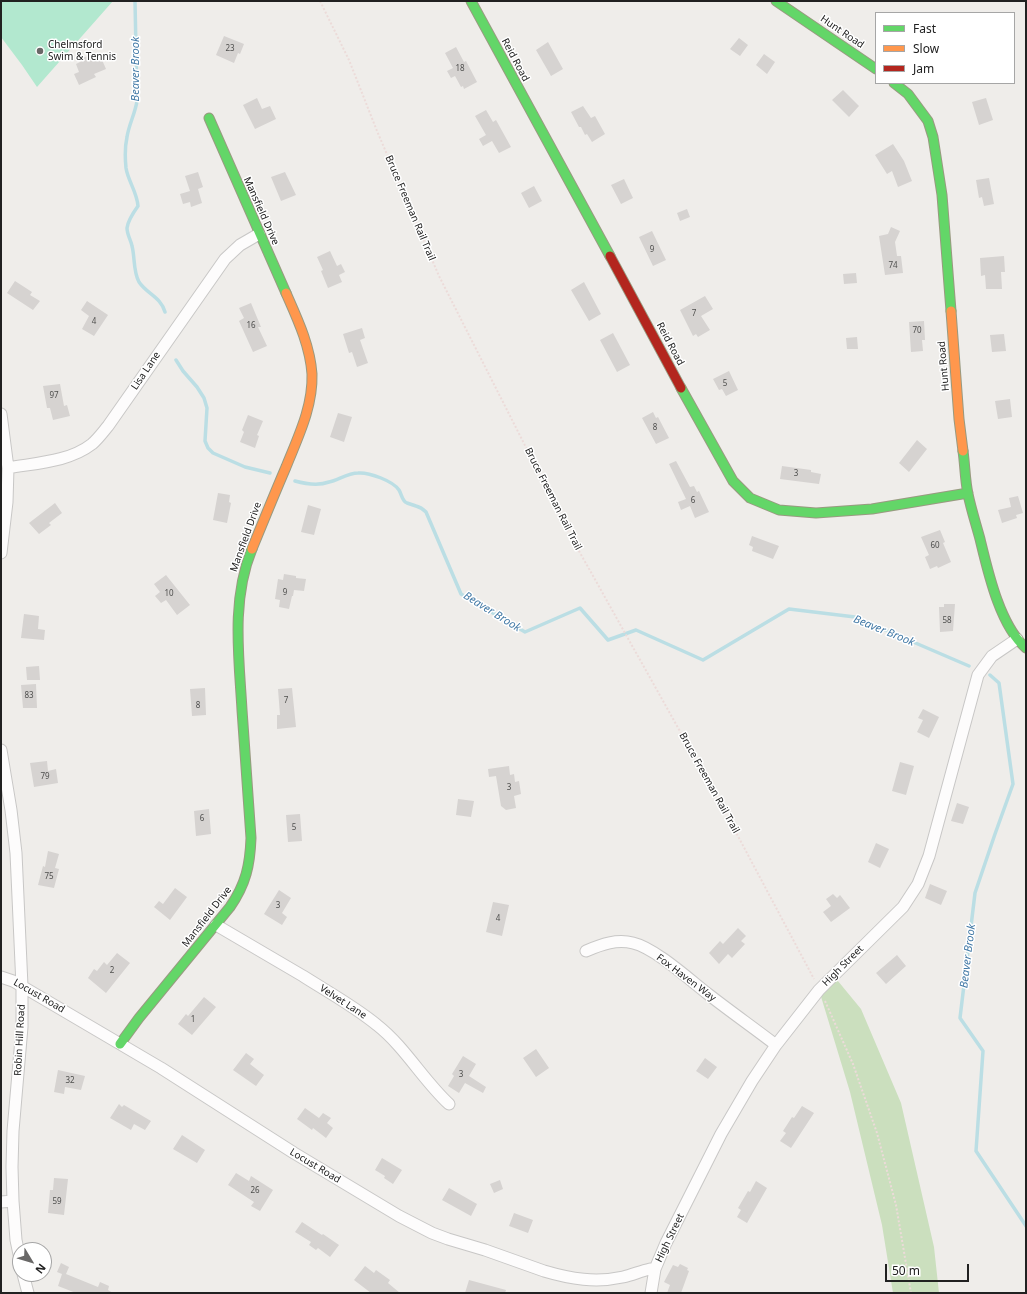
<!DOCTYPE html>
<style>
body{margin:0}
#map{position:relative;width:1027px;height:1294px;overflow:hidden;background:#efedea;font-family:"Noto Sans",sans-serif}
canvas{display:block}
.frame{position:absolute;inset:0;border:2px solid #212121;pointer-events:none}
.legend{position:absolute;left:875px;top:12px;width:140px;height:72px;box-sizing:border-box;background:#fff;border:1px solid #a6a6a6;margin:0;padding:5px 7px;list-style:none;font-size:12px;color:#212121}
.legend li{display:flex;align-items:center;gap:8px;height:20px}
.legend b{width:20px;border:1px solid #a6a6a6}
.north{position:absolute;left:12px;top:1242px;width:40px;height:40px;box-sizing:border-box;background:#fff;border:1px solid #a6a6a6;border-radius:50%;rotate:128deg;font-size:11px;font-weight:700;line-height:16px;text-align:center;color:#212121}
.north::after{content:'';display:block;margin:auto;width:14px;height:18px;background:#696867;clip-path:polygon(50% 0,100% 100%,50% 72%,0 100%)}
.scale{position:absolute;left:885px;top:1264px;width:84px;height:18px;box-sizing:border-box;border:2px solid #212121;border-top:0;padding-left:5px;font-size:12px;line-height:14px;white-space:nowrap;color:#212121;-webkit-text-stroke:3px #fff;paint-order:stroke}
</style>
<div id="map">
<canvas width="1027" height="1294"></canvas>
<div class="frame"></div>
<ul class="legend">
<li><b style="height:5px;background:#63d668"></b>Fast</li>
<li><b style="height:5px;background:#ff974d"></b>Slow</li>
<li><b style="height:5px;background:#b3261e"></b>Jam</li>
</ul>
<div class="north">N</div>
<div class="scale">50 m</div>
</div>
<script>
const ctx = document.querySelector('canvas').getContext('2d');
ctx.lineJoin = 'round';
function fill(path, color) {
  ctx.fillStyle = color;
  ctx.fill(path, 'evenodd');
}
function stroke(path, color, width, dash) {
  ctx.strokeStyle = color;
  ctx.lineWidth = width;
  ctx.lineCap = dash ? 'butt' : 'round';
  ctx.setLineDash(dash || []);
  ctx.stroke(path);
}
function drawText(font, color, halo, rows, align = 'center') {
  ctx.font = font + ' "Noto Sans",sans-serif';
  ctx.lineWidth = 3;
  ctx.setLineDash([]);
  ctx.textBaseline = 'middle';
  ctx.strokeStyle = halo;
  ctx.fillStyle = color;
  for (const [text, x, y, turn = 0] of rows) {
    ctx.save();
    ctx.translate(x, y);
    ctx.rotate((+turn || 0) * Math.PI / 180);
    ctx.textAlign = isNaN(turn) ? turn : align;
    if (halo) ctx.strokeText(text, 0, 0);
    ctx.fillText(text, 0, 0);
    ctx.restore();
  }
}
const forest = new Path2D(`
 M833,975L861,1009L901,1103L934,1247L939,1293H893L882,1225L850,1092L819,990Z`);
const pitch = new Path2D(`
 M1,1H113L37,87L22,65L1,37Z`);
const stream = new Path2D(`
 M135,1L137,101C135,114 129,124 127,137C125,146 125,158 126,168C128,181 137,192 138,206C133,213 128,220 127,228C127,235 131,240 132,246C135,257 133,271 139,282C147,294 161,297 165,312
 M176,360L183,371L197,387L204,398L207,408L205,441L208,448L213,453L245,467L270,473
 M295,481C306,484 318,486 329,482C338,480 348,473 358,473C369,472 393,481 399,490C402,495 402,501 407,503C410,504 413,505 416,506C420,507 423,509 426,512L461,594L525,632L580,608L608,640L636,630L703,660L789,609L855,617L969,666
 M990,675L999,683L1013,784L995,834L975,893L960,1018L983,1051L976,1151L1026,1226`);
const building = new Path2D(`
 M224,36L244,44L240,54L238,53L234,63L216,55Z
 M739,38L748,45L740,56L730,49Z
 M548,42L563,69L551,76L536,50Z
 M456,47L464,62L466,61L477,82L464,89L463,86L461,87L455,76L451,78L447,71L453,68L445,53Z
 M99,53L106,69L94,74L96,77L79,85L74,74L79,72L76,64L84,60L83,58L92,54L93,56Z
 M764,54L775,62L767,74L756,65Z
 M843,90L859,106L849,117L832,100Z
 M257,98L262,109L270,106L276,119L255,129L243,105Z
 M986,98L993,120L979,125L972,102Z
 M583,106L591,118L595,116L605,134L592,142L587,134L585,135L581,127H579L571,112Z
 M486,110L493,122L496,120L511,147L499,153L492,141L483,146L479,139L486,135L475,116Z
 M893,144L904,161L912,181L898,187L892,171L887,174L875,155Z
 M198,172L203,187L198,189L202,203L191,207L190,202L183,204L180,194L190,191L185,176Z
 M285,172L296,195L281,201L271,177Z
 M989,178L994,204L984,206L982,197L979,198L976,180Z
 M624,179L633,198L621,204L611,185Z
 M534,186L542,201L529,208L521,193Z
 M687,209L690,217L680,221L677,213Z
 M891,227L900,231L895,242L897,256H901L903,273L885,275L879,236L888,234Z
 M652,231L666,260L653,266L639,237Z
 M330,251L337,266L341,264L345,272L339,275L342,282L328,288L321,271L323,270L317,257Z
 M1004,256L1005,272H1001L1002,289H986L985,275L981,276L980,258Z
 M856,273L857,283L844,284L843,274Z
 M15,281L32,292L30,295L40,301L33,310L7,293Z
 M584,282L601,314L589,321L571,290Z
 M705,296L713,309L701,316L710,330L698,337L696,334L693,336L680,310Z
 M87,301L108,315L94,336L82,329L89,316L81,310Z
 M251,303L261,327H258L267,346L253,352L239,321L244,318L239,308Z
 M924,321L925,340H922L923,351L911,352L909,322Z
 M362,328L365,338L360,340L368,363L357,367L352,352L349,353L343,334Z
 M613,333L630,365L617,372L600,340Z
 M1004,334L1006,351L992,352L990,335Z
 M857,337L858,349H847L846,338Z
 M729,371L738,390L726,396L722,389L719,390L713,379Z
 M60,384L64,406L67,405L70,416L53,420L50,408H47L43,386Z
 M1010,399L1012,417L998,419L995,401Z
 M653,412L656,418L658,417L669,438L656,444L642,418Z
 M338,413L352,417L344,442L330,437Z
 M248,415L263,421L257,435L259,436L255,448L240,442L244,432L242,430Z
 M917,440L927,449L909,472L899,463Z
 M676,461L690,487L694,486L697,492L699,491L709,512L695,518L690,506L681,510L678,502L686,499L669,464Z
 M782,466L811,470V472L821,474L819,484L780,479Z
 M218,493L230,495L229,502L231,503L227,523L213,520Z
 M1018,496L1023,513L1016,515L1017,518L1002,523L998,510L1011,507L1009,498Z
 M55,503L62,513L49,523L51,525L39,534L29,523Z
 M308,505L321,509L314,535L301,532Z
 M940,530L945,542L943,543L951,562L938,568L937,566L930,569L925,557L929,555L921,537Z
 M752,536L779,546L773,559L752,551L753,547L749,545Z
 M284,574L296,576V578L306,579L304,591L294,590L293,596H292L289,609L279,607L280,600L275,599L278,579L283,580Z
 M166,575L190,605L177,615L166,600L161,603L155,596L160,592L154,584Z
 M944,604H955L953,631L940,632L939,607H944Z
 M24,614L39,616L38,629L45,630L44,640L21,638Z
 M39,666L40,680H27L26,667Z
 M36,684L37,708H23L21,685Z
 M205,688L206,715L192,716L190,689Z
 M292,688L296,727L277,729V715H280L278,689Z
 M923,709L939,717L929,738L917,732L923,720L918,718Z
 M47,761L48,771L56,769L58,783L34,787L30,763Z
 M900,762L914,766L906,795L892,791Z
 M509,766L510,775L514,774L515,782L519,781L521,794L514,796L516,808L506,810L501,806L496,776L489,777L488,769Z
 M458,799L474,801L471,817L456,815Z
 M957,803L969,807L963,824L951,821Z
 M209,809L211,834L196,836L194,811Z
 M300,814L302,841L288,842L286,815Z
 M876,843L889,849L880,868L868,862Z
 M48,851L59,854L55,868L59,869L54,888L38,885L43,866L45,867Z
 M930,884L947,891L941,905L925,898Z
 M175,888L187,897L170,920L154,907L159,901L163,904Z
 M279,890L291,898L282,913L287,917L282,925L264,914Z
 M833,894L837,898L840,895L850,908L831,922L823,912L831,906L826,899Z
 M493,902L509,905L502,936L486,932Z
 M738,928L746,936L741,941L745,944L732,958L728,954L719,964L709,953L720,941L723,944Z
 M117,953L130,963L106,993L88,978L94,969L97,971L104,962L107,965Z
 M897,955L906,966L886,984L876,973Z
 M204,997L216,1007L192,1035L178,1024L186,1014L188,1016Z
 M536,1049L549,1068L536,1077L523,1058Z
 M246,1053L254,1059L250,1064L264,1075L256,1086L233,1070Z
 M463,1056L476,1064L469,1076L486,1087L483,1093L465,1083L459,1093L448,1086L454,1076L452,1074Z
 M705,1058L717,1067L708,1079L696,1071Z
 M58,1070L85,1076L81,1090L65,1087L64,1094L54,1092Z
 M119,1104L122,1107L124,1105L151,1121L145,1130L134,1124L131,1130L110,1118Z
 M802,1106L814,1113L791,1148L780,1141L786,1133L783,1131L792,1117L794,1118Z
 M305,1108L319,1118L323,1113L331,1118L327,1123L333,1128L326,1138L313,1128L312,1130L297,1119Z
 M182,1135L205,1150L197,1163L173,1149Z
 M382,1158L402,1170L393,1184L384,1178L385,1176L375,1170Z
 M236,1173L249,1181L251,1176L273,1190L260,1211L251,1206L254,1202L228,1185Z
 M54,1178L68,1179L64,1215L48,1213L50,1190H53Z
 M500,1180L503,1189L494,1193L490,1184Z
 M756,1181L767,1188L747,1223L737,1217L741,1210L738,1208L748,1191L750,1192Z
 M449,1188L477,1204L471,1216L442,1200Z
 M514,1213L533,1220L528,1233L509,1226Z
 M302,1222L322,1235L323,1234L339,1245L330,1257L318,1248L316,1250L309,1245L311,1242L295,1232Z
 M61,1263L69,1267L66,1274L98,1287L100,1282L109,1286L108,1290L113,1293H76L58,1286L62,1274L57,1272Z
 M680,1264L688,1268L687,1270L689,1271L681,1293H667L670,1285L664,1282L673,1265L678,1267Z
 M365,1266L374,1273L376,1270L390,1280L388,1283L400,1293H371L354,1280Z
 M469,1280L506,1290L505,1293H465Z`);
const path = new Path2D(`
 M320,1L349,60L377,131L439,276L574,542L723,808L814,979
 M825,1001L853,1064L877,1133L896,1205L911,1293`);
const street = new Path2D(`
 M1,414L8,468L7,502L1,553
 M8,468C35,463 69,462 92,444C98,439 103,432 108,426L225,259L240,245L259,234
 M1,750L11,810L16,853L22,986V1027L13,1131L12,1167L13,1201L16,1240L20,1259
 M216,925C245,942 274,959 303,976C328,992 354,1006 377,1025C405,1047 423,1080 449,1104
 M586,951C602,944 617,939 633,943C655,948 690,980 708,994C731,1012 754,1028 776,1045
 M1,977L13,981L161,1068L294,1153L399,1216L432,1233L448,1239L485,1250L544,1271C571,1279 596,1283 623,1277C632,1275 641,1271 650,1269H655
 M1,1202L13,1201
 M23,1274L28,1293
 M651,1293L655,1269L666,1243L721,1134L752,1081L776,1045L819,990L903,907L918,884L929,856L978,675L992,656L1017,639`);
const fast = new Path2D(`
 M471,1L610,256
 M776,1L876,69
 M894,83L908,94L928,121L933,137L942,195L951,311
 M209,118L286,293
 M681,388L733,481L750,498L779,510L816,513L872,509L968,493
 M963,451C965,465 965,480 968,494C971,509 976,524 980,539C988,572 1000,626 1026,648
 M120,1044L139,1018L230,907C246,884 250,865 251,838C248,795 245,752 242,710C239,657 231,600 252,549`);
const slow = new Path2D(`
 M951,311L959,419L963,451
 M252,549C263,522 274,495 286,467C298,437 313,407 312,374C310,345 297,318 286,293`);
const jam = new Path2D(`
 M610,256L681,388`);
const markers = [
 [40,51,4,"#696867"]
];
const numberNames = [
 ["23",230,49],
 ["18",460,69],
 ["9",652,250],
 ["74",893,266],
 ["7",694,314],
 ["4",94,322],
 ["16",251,326],
 ["70",917,331],
 ["5",725,384],
 ["97",54,396],
 ["8",655,428],
 ["3",796,474],
 ["6",693,501],
 ["60",935,546],
 ["9",285,593],
 ["10",169,594],
 ["58",947,621],
 ["83",29,696],
 ["7",286,701],
 ["8",198,706],
 ["79",45,777],
 ["3",509,788],
 ["6",202,819],
 ["5",294,828],
 ["75",49,877],
 ["3",278,906],
 ["4",498,919],
 ["2",112,971],
 ["1",193,1020],
 ["3",461,1075],
 ["32",70,1081],
 ["26",255,1191],
 ["59",57,1202]
];
const streetNames = [
 ["Hunt Road",842,32,34],
 ["Reid Road",515,60,62],
 ["Bruce Freeman Rail Trail",410,208,67],
 ["Mansfield Drive",261,211,66],
 ["Reid Road",670,344,62],
 ["Hunt Road",944,366,-95],
 ["Lisa Lane",146,371,-56],
 ["Bruce Freeman Rail Trail",553,499,63],
 ["Mansfield Drive",246,537,-70],
 ["Bruce Freeman Rail Trail",709,783,61],
 ["Mansfield Drive",207,917,-52],
 ["High Street",843,966,-45],
 ["Fox Haven Way",686,978,37],
 ["Locust Road",39,996,30],
 ["Velvet Lane",343,1002,33],
 ["Robin Hill Road",20,1040,-87],
 ["Locust Road",315,1166,31],
 ["High Street",670,1238,-64]
];
const poiNames = [
 ["Chelmsford",48,45],
 ["Swim & Tennis",48,57]
];
const waterNames = [
 ["Beaver Brook",136,69,-90],
 ["Beaver Brook",492,612,32],
 ["Beaver Brook",884,631,22],
 ["Beaver Brook",968,956,-83]
];
fill(forest, '#cbdfbe');
fill(pitch, '#b2e8cf');
stroke(stream, '#bbdee4', 3.5);
fill(building, '#d6d3d1');
stroke(street, '#c8c7c6', 13);
stroke(fast, '#999a80', 11);
stroke(slow, '#999a80', 11);
stroke(jam, '#999a80', 11);
stroke(path, '#ecdbd9', 2, [2, 2]);
stroke(street, '#fdfcfc', 11);
stroke(fast, '#63d668', 9);
stroke(slow, '#ff974d', 9);
stroke(jam, '#b3261e', 9);
for (const [x, y, r, color] of markers) {
  const dot = new Path2D();
  dot.arc(x, y, r, 0, 2 * Math.PI);
  ctx.fillStyle = color;
  ctx.fill(dot);
  stroke(dot, '#fff', 1.5);
}
drawText('8px', '#4e4e4d', null, numberNames);
drawText('10px', '#212121', '#fff', streetNames);
drawText('10px', '#212121', '#fff', poiNames, 'left');
drawText('italic 11px', '#4279a6', '#fff', waterNames);
</script>
